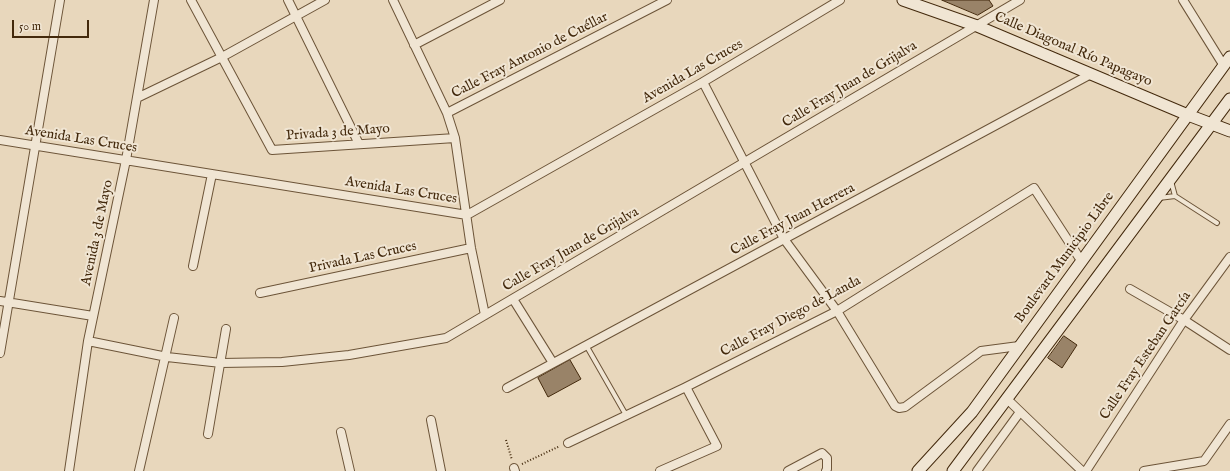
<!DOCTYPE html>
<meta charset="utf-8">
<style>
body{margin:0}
#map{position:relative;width:1230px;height:471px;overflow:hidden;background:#e8d7bc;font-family:"IM FELL English",serif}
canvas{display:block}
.scale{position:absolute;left:12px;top:20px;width:77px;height:18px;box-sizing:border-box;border:2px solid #43290c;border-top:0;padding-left:5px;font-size:12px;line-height:14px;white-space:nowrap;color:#43290c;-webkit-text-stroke:3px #f0e5d3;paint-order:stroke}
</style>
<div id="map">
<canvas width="1230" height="471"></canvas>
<div class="scale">50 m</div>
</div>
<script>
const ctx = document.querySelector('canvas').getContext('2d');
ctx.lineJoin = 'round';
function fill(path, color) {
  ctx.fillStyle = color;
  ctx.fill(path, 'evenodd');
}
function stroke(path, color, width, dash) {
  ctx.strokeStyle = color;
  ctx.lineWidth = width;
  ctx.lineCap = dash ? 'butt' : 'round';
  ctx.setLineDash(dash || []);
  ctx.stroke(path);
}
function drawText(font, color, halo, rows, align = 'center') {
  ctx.font = font + ' "IM FELL English",serif';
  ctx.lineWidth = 4;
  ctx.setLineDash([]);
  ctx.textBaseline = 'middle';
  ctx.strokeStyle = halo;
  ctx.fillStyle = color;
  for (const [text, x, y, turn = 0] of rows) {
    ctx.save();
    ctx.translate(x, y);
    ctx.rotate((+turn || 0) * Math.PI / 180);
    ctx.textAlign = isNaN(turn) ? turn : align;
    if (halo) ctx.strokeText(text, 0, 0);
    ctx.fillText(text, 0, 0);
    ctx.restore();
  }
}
const building = new Path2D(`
 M942,0H989L993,6L978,15Z
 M1064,336L1077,345L1062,368L1048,358Z
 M570,360L581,379L548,397L538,378Z`);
const path = new Path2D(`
 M506,440L512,460
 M522,464L560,446`);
const lane = new Path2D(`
 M1171,181L1175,196
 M1159,198L1175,196L1217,223
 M586,345L626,415`);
const street = new Path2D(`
 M191,0L272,150L455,138
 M288,0L359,144
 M393,0L447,113L455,138L471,248L485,315
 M1183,0L1224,66
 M414,45L500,0
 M703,82L784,239L837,311L895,406L899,408L905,407L981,351L1019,346
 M137,98L222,57L325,0
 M447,113L667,0
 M0,140L467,215L703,82L840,0
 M193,266L212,174
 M1130,289L1184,320L1230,350
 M260,293L471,248
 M513,299L553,363
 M0,301L93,316
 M88,341L167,357L221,363L282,362L349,355L446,338L1020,0
 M0,353L60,0
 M507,388L1091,74
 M1006,398L1082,471
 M431,420L441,471
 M341,432L350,471
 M208,434L226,329
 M568,443L686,387L837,311L1034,188L1082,262
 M514,468L515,471
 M69,471L88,341L126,160L154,0
 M139,471L174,318
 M660,471L717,446L686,387
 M788,471L822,453L827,458V469L826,471
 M977,471L1020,412
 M1086,471L1184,320L1230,257
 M1144,471L1204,461L1230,424`);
const secondary = new Path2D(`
 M903,0L977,26L1188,115L1230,131
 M918,471L972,412L1230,57
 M953,471L1230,99`);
const streetNames = [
 ["Calle Diagonal Río Papagayo",1073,50,23],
 ["Calle Fray Antonio de Cuéllar",530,56,-27],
 ["Avenida Las Cruces",693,72,-30],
 ["Calle Fray Juan de Grijalva",850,85,-31],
 ["Privada 3 de Mayo",338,133,-4],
 ["Avenida Las Cruces",81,140,9],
 ["Avenida Las Cruces",401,191,9],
 ["Calle Fray Juan Herrera",793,220,-28],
 ["Avenida 3 de Mayo",98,233,-78],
 ["Calle Fray Juan de Grijalva",571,250,-30],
 ["Privada Las Cruces",363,258,-12],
 ["Boulevard Municipio Libre",1065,258,-54],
 ["Calle Fray Diego de Landa",791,317,-28],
 ["Calle Fray Esteban García",1146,356,-56]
];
fill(building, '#998368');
stroke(building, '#43290c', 1);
stroke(lane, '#6c5438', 6);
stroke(street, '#6c5438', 10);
stroke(secondary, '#43290c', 13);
stroke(path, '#43290c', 2, [1, 2]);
stroke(lane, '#f0e5d3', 4);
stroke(street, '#f0e5d3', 8);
stroke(secondary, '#f0e5d3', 11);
drawText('14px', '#43290c', '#f0e5d3', streetNames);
</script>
